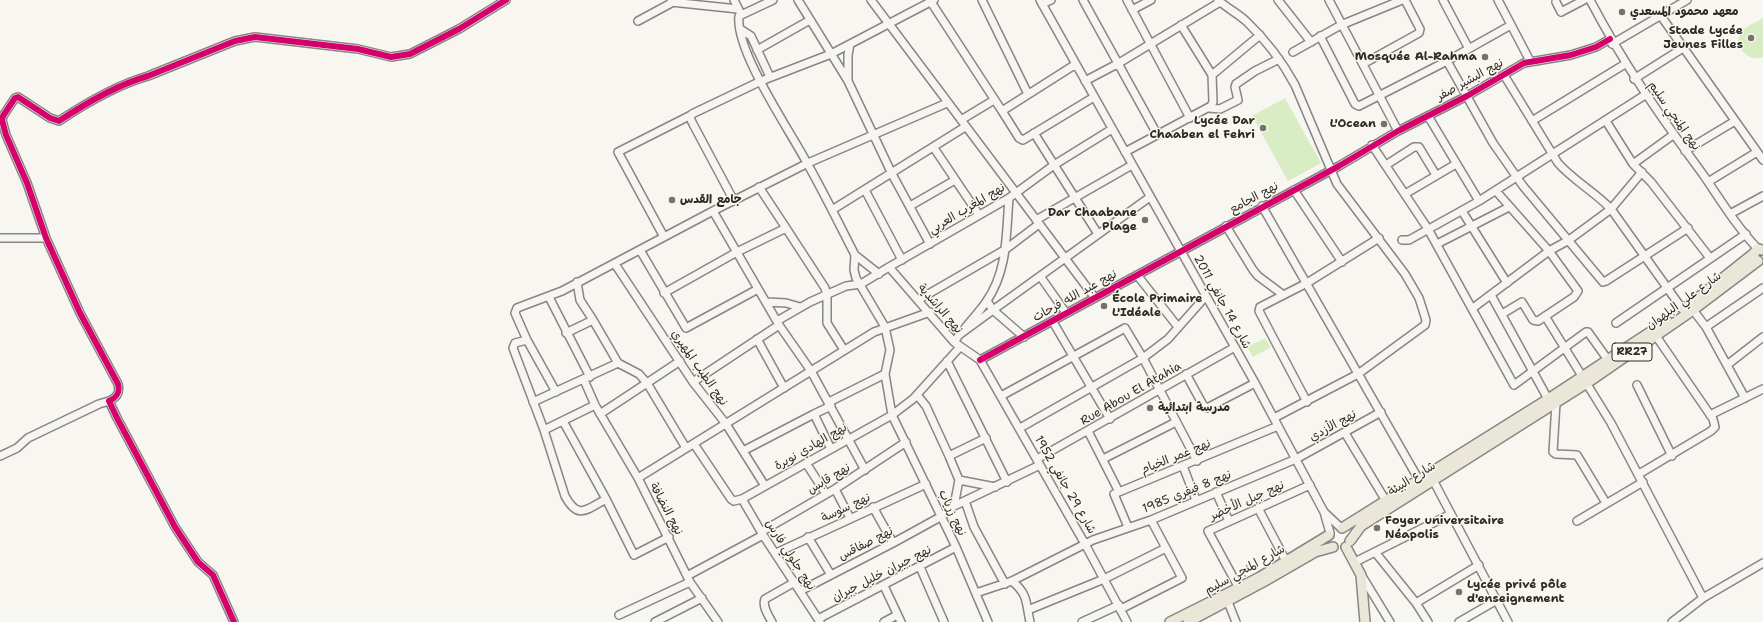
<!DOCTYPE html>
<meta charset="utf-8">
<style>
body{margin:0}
canvas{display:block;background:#f8f6f0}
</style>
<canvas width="1763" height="622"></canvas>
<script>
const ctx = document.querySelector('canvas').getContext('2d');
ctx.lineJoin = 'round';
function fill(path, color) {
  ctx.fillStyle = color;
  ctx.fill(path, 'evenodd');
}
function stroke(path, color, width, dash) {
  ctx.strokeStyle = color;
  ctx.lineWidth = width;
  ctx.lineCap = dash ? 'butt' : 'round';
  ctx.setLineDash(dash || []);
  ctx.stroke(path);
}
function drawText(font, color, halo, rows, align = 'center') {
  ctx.font = font + ' "Shantell Sans","Playpen Sans Arabic",sans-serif';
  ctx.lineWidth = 3;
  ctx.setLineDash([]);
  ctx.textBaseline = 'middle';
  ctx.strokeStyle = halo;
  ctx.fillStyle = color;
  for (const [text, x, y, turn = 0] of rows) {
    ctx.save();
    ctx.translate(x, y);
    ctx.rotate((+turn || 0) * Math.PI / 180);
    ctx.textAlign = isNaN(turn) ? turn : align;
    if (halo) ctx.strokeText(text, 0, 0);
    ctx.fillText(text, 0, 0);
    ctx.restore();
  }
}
const green = new Path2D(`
 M1763,18V57C1747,64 1729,42 1744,29C1749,25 1757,22 1763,18Z
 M1285,98L1321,163L1288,181L1252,116Z
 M1265,338L1271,347L1253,357L1247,347Z`);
const minor = new Path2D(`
 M734,0L740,12
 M773,0L739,16C735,51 789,129 807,163C824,193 839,224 855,255L854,270L856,278L885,327L890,350L885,374L892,415L956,547L988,622
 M798,0L848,81L892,174L930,244
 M871,0L1095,298
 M982,0L1028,94
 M1040,0L1255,383L1324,512L1330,533
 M1083,0L1157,134
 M1127,0L1190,118
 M1218,0C1227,8 1237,13 1246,21C1266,40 1282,61 1295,85L1337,184L1405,274L1419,298L1426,320L1425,325L1358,374L1274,418
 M1278,0L1311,42
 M1329,0L1398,131
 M1443,0L1469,49
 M1498,0L1530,61
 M1590,0C1623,63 1660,116 1702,173C1720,199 1736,226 1758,249
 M671,2L738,9
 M931,2L1002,111
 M1556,2L1561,12L1584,0
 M1042,4L1051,0
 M1132,10L1151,0
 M1661,16L1763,160
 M638,21L675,1
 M1181,25L1212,75
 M740,29L751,36L770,77
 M1320,36L1355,104L1359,106L1447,61L1511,25
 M1612,44L1687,0
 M757,50L810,20
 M1293,52L1341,25L1402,0
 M1447,61L1493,143L1523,186L1603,282L1606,281L1688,228
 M1076,64L1002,111L1019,138L1023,140L1094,97
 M1363,64L1419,33L1420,29L1405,0
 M1504,75L1558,163C1574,181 1595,192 1611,209L1683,310
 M848,79V55L850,44
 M1634,79L1683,48
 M1085,81L1119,63L1220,2
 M1209,108L1220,109L1238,100L1235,87L1236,84L1255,71L1279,59
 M1428,116L1479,201
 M961,120L994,100
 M1532,121L1625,64
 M1606,121L1633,164L1651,182L1710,258
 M1034,133L1098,234
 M1372,145L1428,229L1514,385L1586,332H1588L1608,360
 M934,148L979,215
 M1685,151L1735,121
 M1125,152L1211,106L1213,102L1212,75L1260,35
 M1633,164L1673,135
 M1386,165L1414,147H1419L1436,175
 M1708,182L1757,152
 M865,190L902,260
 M1294,190L1342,262
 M1496,191L1549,251L1578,291L1574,297L1538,321L1533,320L1522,302L1502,314
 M1405,194L1456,164
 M734,201L693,124L690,118L692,114L761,81L831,54L934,0
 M910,206L955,180
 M1262,206L1419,480
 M832,210L965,127
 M713,211L779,325L811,371L865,470
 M1462,211L1507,283
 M1730,214L1763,196
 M1036,220L1132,165
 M1226,226L1253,270L1258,276L1282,294
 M786,228L825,288L827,296V323L844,350
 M664,237L618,152L691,115
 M0,238H46
 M1402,240H1409L1479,201L1645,95
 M1437,244L1509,207
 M640,250L686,328L758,289
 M855,255L879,274
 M615,264L693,382L726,424L765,486
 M889,267L954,342L980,360L1085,544L1127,622
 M1137,275L1178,327
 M1040,276L1066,313
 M577,282L580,300L593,320
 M664,293L737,252L786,228L759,187
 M1491,295L1548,399
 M549,297L590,377
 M918,300L1006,249L1039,224
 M987,301L993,310L1024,337
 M766,302L786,303L800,307
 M1473,308L1549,251L1569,240L1611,209L1642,172
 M1693,310L1706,327L1745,398
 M1545,316L1611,423L1703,598
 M777,321L810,302L846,286L861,284L889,267L1009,198L1054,165L1112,129
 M1053,322L1110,419
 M1616,323L1746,234
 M1706,327L1763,288
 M965,328C972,319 980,311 986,302C1008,271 1006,234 1009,198
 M566,333L593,320L618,363
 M757,339L784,388
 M527,340L515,313L517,308L562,291L713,211L808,163L947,103
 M954,342L959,335L993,310L1150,197
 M980,360L1339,166L1398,131L1467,96L1524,63L1571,55L1596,47L1610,39
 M947,361L1007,482
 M1727,365L1763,337
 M1186,374L1203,405L1207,408L1255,383
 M584,380L595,405L544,430L565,496C578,520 586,510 606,499
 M693,382L779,325
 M1637,385L1672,456
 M917,395L926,406L949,456
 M1001,396L1125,328L1143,358L1197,461
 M533,402L618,363L639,374L647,383L680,361
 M829,402L885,374
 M1307,402L1259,311L1260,307L1307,283L1379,238
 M1556,403L1553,452L1556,454L1577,455L1606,503
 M595,405L638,478L690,582L718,622
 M600,414L647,383L686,448
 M814,414L831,406
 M1710,415L1763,389
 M563,421L606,499L634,555L669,537
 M1020,428L1143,358L1168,339L1206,296
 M544,430L513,348L515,343L527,340L556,392
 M1088,431L1119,492
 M1345,433L1386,501
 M694,444L731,499L734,501L742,499L892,415L913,399L960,347
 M743,451L814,414L831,449
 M0,456L17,448L28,438L99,404L109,401
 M1037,459L1235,347
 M1103,459L1176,422
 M806,463L826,494
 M1183,466L1196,500
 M1639,474L1711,431L1715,427L1713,419L1656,336
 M638,478L874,332L930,312
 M959,480L995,487
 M1433,480L1508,622
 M835,489L850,518
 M1216,492L1229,521
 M742,499L763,535L820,622
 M965,501L974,527L1005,584
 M954,506L959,480L949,456L986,438
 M873,507L893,543
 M1258,508L1286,561
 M1324,512L1340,527
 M1577,521L1643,482
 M1128,527L1114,494L1278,426
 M761,532L835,489L906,442
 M808,537L831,575
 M1375,552L1416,603
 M776,553L926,484
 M1355,562L1451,514
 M920,567L944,622
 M687,576L763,535
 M1362,576L1390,622
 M1012,581C1028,594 1026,603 1030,622
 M884,586L901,622
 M1239,588L1208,531L1310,485
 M800,591L893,543L942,516L954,506L1040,465
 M976,593L1012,581L1093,540L1151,520L1296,459L1381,412
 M1228,602L1236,622
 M1121,609L1182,578L1151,520
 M1028,610L1104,579L1166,548
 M619,615L690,582
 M818,619L956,547
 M234,622L213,575L198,562L175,527L117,418L109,401C118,397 120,392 118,384L80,313L46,238L27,183L6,135L2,120L3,116L15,98L18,97L50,118L59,121C86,103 117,85 148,76L235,41L255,37L358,49L391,57L410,54L459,29L506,0
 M655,622L702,598
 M772,622C768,615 762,606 765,599L795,582
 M884,622L897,615
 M1082,622L1119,605
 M1428,622L1416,603L1479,565
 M1459,622L1497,600
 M1672,622L1703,598L1763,563`);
const major = new Path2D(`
 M1755,259L1753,254L1758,249L1763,250
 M1684,309L1753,254
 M1342,528L1548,399L1667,321
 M1350,541L1361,526L1587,383L1693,310L1758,261
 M1346,547L1361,575L1365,622
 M1170,622L1260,577L1329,535
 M1188,622L1263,582L1315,552L1333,547`);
const cycleway = new Path2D(`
 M980,360L1339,166L1398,131L1467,96L1524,63L1571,55L1596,47L1610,39
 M234,622L213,575L198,562L175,527L117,418L109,401C118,397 120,392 118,384L80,313L46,238L27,183L6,135L2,120L3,116L15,98L18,97L50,118L59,121C86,103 117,85 148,76L235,41L255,37L358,49L391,57L410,54L459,29L506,0`);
const markers = [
 [1622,12,4,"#737270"],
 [1751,38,4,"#737270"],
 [1485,57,4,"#737270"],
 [1384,124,4,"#737270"],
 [1263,128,4,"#737270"],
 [672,200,4,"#737270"],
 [1145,220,4,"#737270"],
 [1104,306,4,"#737270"],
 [1150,408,4,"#737270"],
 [1377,528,4,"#737270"],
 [1459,592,4,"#737270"]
];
const shields = [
 [1632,352,40]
];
const shieldNames = [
 ["RR27",1632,352]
];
const poiNames = [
 ["معهد محمود المسعدي",1630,12],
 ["Stade Lycée",1743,31,"right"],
 ["Jeunes Filles",1743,45,"right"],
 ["Mosquée Al-Rahma",1477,57,"right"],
 ["Lycée Dar",1255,121,"right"],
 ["Chaaben el Fehri",1255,135,"right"],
 ["L'Ocean",1376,124,"right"],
 ["جامع القدس",680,200],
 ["Dar Chaabane",1137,213,"right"],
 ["Plage",1137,227,"right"],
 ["École Primaire",1112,299],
 ["L'Idéale",1112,313],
 ["مدرسة ابتدائية",1158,408],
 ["Foyer universitaire",1385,521],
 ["Néapolis",1385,535],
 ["Lycée privé pôle",1467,585],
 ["d'enseignement",1467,599]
];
const streetNames = [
 ["نهج البشير صفر",1470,80,-29],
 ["نهج المنجي سليم",1674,116,55],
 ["نهج الجامع",1254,198,-28],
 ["نهج المغرب العربي",967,209,-31],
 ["نهج عبد الله فرحات",1075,296,-29],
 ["شارع علي البلهوان",1684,301,-36],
 ["شارع 14 جانفي 2011",1222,302,61],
 ["نهج الراشدية",940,309,49],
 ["نهج الطيب المهيري",699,368,55],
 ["Rue Abou El Atahia",1131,394,-30],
 ["نهج الأزدي",1333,426,-29],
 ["نهج الهادي نويرة",811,447,-30],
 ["نهج عمر الخيام",1176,457,-22],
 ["نهج قابس",829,479,-31],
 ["شارع البيئة",1412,479,-32],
 ["شارع 29 جانفي 1952",1065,485,60],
 ["نهج 8 فيفري 1985",1187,492,-22],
 ["نهج جبل الأخضر",1247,501,-24],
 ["نهج سوسة",846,508,-25],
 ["نهج النضافة",666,509,62],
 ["نهج زرياب",952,513,65],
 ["نهج صفاقس",866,544,-27],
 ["نهج جلولي فارس",790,555,57],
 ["شارع المنجي سليم",1245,570,-29],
 ["نهج جبران خليل جبران",882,574,-27]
];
fill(green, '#d8edc4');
stroke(minor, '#878684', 10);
stroke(major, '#878684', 12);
stroke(minor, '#f6f5f1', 7);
stroke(major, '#eae7d8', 9);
stroke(cycleway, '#d6006c', 6);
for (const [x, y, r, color] of markers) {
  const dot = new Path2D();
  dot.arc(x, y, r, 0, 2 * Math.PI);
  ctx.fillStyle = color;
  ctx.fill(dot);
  stroke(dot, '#fbf7ec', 1.5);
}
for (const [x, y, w] of shields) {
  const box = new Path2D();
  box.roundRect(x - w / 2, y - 9, w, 18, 3);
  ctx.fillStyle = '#fbf7ec';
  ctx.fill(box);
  stroke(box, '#2b2b2b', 1);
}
drawText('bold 11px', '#2b2b2b', null, shieldNames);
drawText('bold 12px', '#2b2b2b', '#fbf7ec', poiNames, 'left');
drawText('12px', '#2b2b2b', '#fbf7ec', streetNames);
</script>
